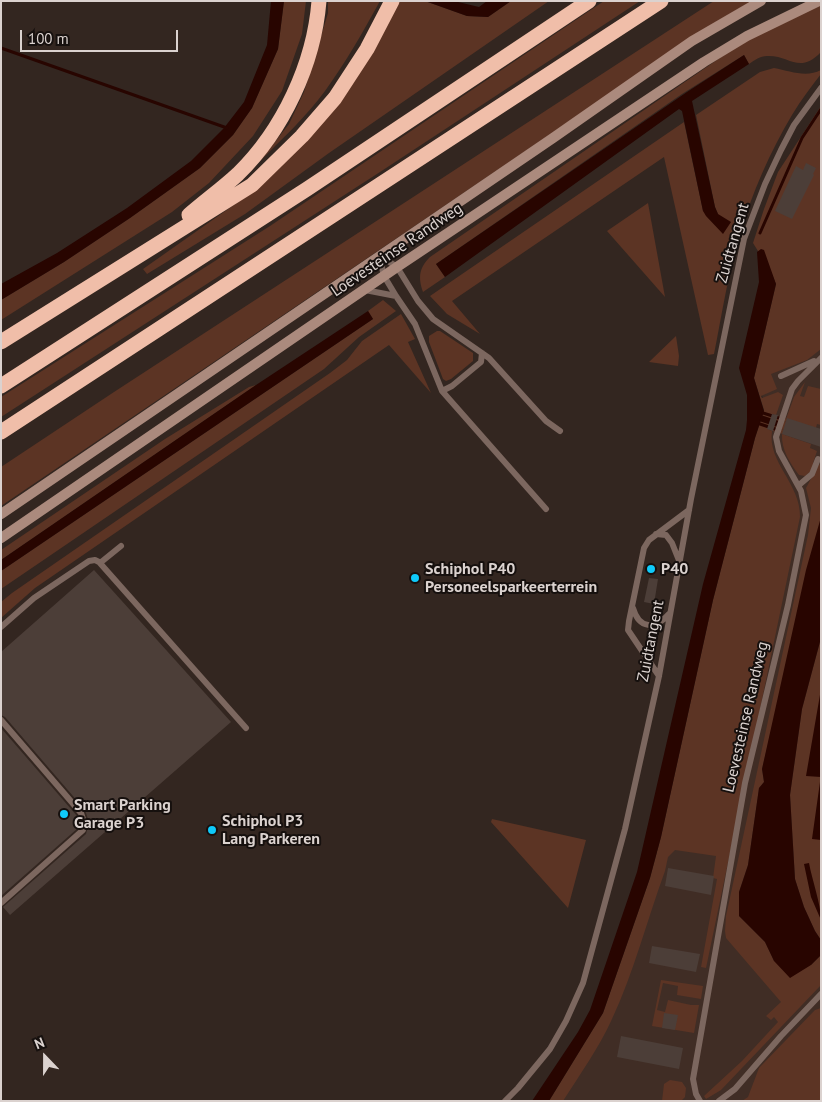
<!DOCTYPE html>
<style>
body{margin:0}
#map{position:relative;width:822px;height:1102px;overflow:hidden;background:#332620;font-family:"PT Sans",sans-serif}
canvas{display:block}
.frame{position:absolute;inset:0;border:2px solid #dbd2cf;pointer-events:none}
.north{position:absolute;left:20px;top:1032px;width:50px;height:50px;-webkit-text-stroke:4px #16100e;paint-order:stroke;rotate:338deg;font-size:14px;font-weight:700;line-height:20px;text-align:center;color:#dbd2cf}
.north::after{content:'';display:block;margin:auto;width:18px;height:22px;background:#dbd2cf;clip-path:polygon(50% 0,100% 100%,50% 72%,0 100%)}
.scale{position:absolute;left:20px;top:30px;width:158px;height:22px;box-sizing:border-box;border:2px solid #dbd2cf;border-top:0;padding-left:6px;font-size:15px;line-height:18px;white-space:nowrap;color:#dbd2cf;-webkit-text-stroke:4px #16100e;paint-order:stroke}
</style>
<div id="map">
<canvas width="822" height="1102"></canvas>
<div class="frame"></div>
<div class="north">N</div>
<div class="scale">100 m</div>
</div>
<script>
const ctx = document.querySelector('canvas').getContext('2d');
ctx.lineJoin = 'round';
function fill(path, color) {
  ctx.fillStyle = color;
  ctx.fill(path, 'evenodd');
}
function stroke(path, color, width, dash) {
  ctx.strokeStyle = color;
  ctx.lineWidth = width;
  ctx.lineCap = dash ? 'butt' : 'round';
  ctx.setLineDash(dash || []);
  ctx.stroke(path);
}
function drawText(font, color, halo, rows, align = 'center') {
  ctx.font = font + ' "PT Sans",sans-serif';
  ctx.lineWidth = 4;
  ctx.setLineDash([]);
  ctx.textBaseline = 'middle';
  ctx.strokeStyle = halo;
  ctx.fillStyle = color;
  for (const [text, x, y, turn = 0] of rows) {
    ctx.save();
    ctx.translate(x, y);
    ctx.rotate((+turn || 0) * Math.PI / 180);
    ctx.textAlign = isNaN(turn) ? turn : align;
    if (halo) ctx.strokeText(text, 0, 0);
    ctx.fillText(text, 0, 0);
    ctx.restore();
  }
}
const built = new Path2D(`
 M821,129V1101H549L603,1018L665,842L721,569L767,409L757,382Z`);
const green = new Path2D(`
 M284,1H306L302,34L282,91L253,136L209,183L172,212L1,320V300L64,262L130,218L200,168L233,135L252,108L278,49Z
 M328,1H380C363,32 346,62 325,91C306,117 282,139 259,162L289,124L304,92L328,13Z
 M398,1H425L467,16L488,17L511,1H549L329,153L245,214L147,274L143,269L238,202L265,181Z
 M604,1H640L380,172L1,417V397L270,226Z
 M714,1H752L716,22L1,506V467L114,392Z
 M821,2V52C799,75 790,55 767,56C760,56 755,60 749,64L744,55L682,94L436,264L445,277L423,292C418,277 419,268 430,257L746,40Z
 M774,68C790,71 806,78 821,70V74C811,87 801,100 792,115C770,152 752,193 740,234C728,273 722,314 714,354L708,355L664,157L452,301L480,334L447,314L430,296L684,122L703,211L718,214L715,207L696,115L760,72Z
 M821,106V349L807,360L771,374L777,389L761,396L762,398L778,392L783,395L776,415L786,419L794,397L805,382L800,396L804,397L808,386L821,389V425L817,424L815,431L772,417L815,432L812,439L769,425L812,440L811,443L767,429L772,431C767,462 801,484 800,517L706,968L701,967L717,879L713,878L716,856L675,850L668,857L665,871C647,920 634,972 612,1019C599,1048 580,1074 563,1101H549L603,1013L650,878L661,837L713,600L755,438L764,410L754,378L776,284L771,272L753,243L764,209L778,172Z
 M648,203L665,297L607,231Z
 M383,300L396,311L359,337L324,369L1,589V571L373,319L368,311Z
 M401,314L415,339L408,342L431,393L389,345L35,588L1,618V602L12,593L330,373L347,360L362,341Z
 M437,331H440L473,353V361L451,379L446,381L443,379L429,342V336Z
 M676,336L679,356L678,366L649,362Z
 M256,385L1,560V550L165,439L249,387Z
 M782,434L811,444L810,448L817,451L813,463L815,464L810,472L805,476L799,475C790,463 781,449 782,434Z
 M819,464L821,465V520L762,769L764,782L759,788L748,865L739,892V916L765,942L774,961L811,965L821,955V985L721,1090L706,1099L704,1096L742,1061L778,1022L774,1017L771,1020L766,1016L781,1002L726,938L725,931L726,916L808,535L811,508L806,488Z
 M821,638V940L815,931L804,907L795,879L790,795L802,709Z
 M492,819L586,840L568,908L491,822Z
 M661,980L703,986L701,999L677,995L678,986L663,983L657,1010L665,1012L668,1000L691,1005H699L694,1033L652,1026Z
 M821,1008V1101H742L748,1097L759,1068L815,1010Z
 M670,1080L682,1082L686,1088L685,1097L681,1101H662L664,1084Z`);
const water = new Path2D(`
 M271,1H284L278,49L252,108L233,135L200,168L130,218L64,262L1,300V284L57,253L127,208L191,161L224,128L244,102L267,45Z
 M425,1H454L479,7L487,1H511L488,17L467,16Z
 M744,55L749,64L692,101L715,207L718,214L731,222L723,234L706,216L703,211L682,111L679,109L445,277L436,264L687,92Z
 M761,249L764,250L776,284L754,378L764,411L755,438L713,600L661,837L650,878L603,1013L549,1101H532L578,1032L590,1010L637,872L703,584L746,430L747,420V395L739,368L759,282L757,252Z
 M368,311L373,319L1,571V560L256,385Z
 M821,517V638L802,709L790,795L795,879L804,907L815,931L821,940V955L811,965L790,978L774,961L765,942L739,916V892L748,865L759,788L764,782L762,769L806,570Z
 M821,689V777L806,776Z
 M820,782H821V840L812,839Z
 M809,863C812,880 821,904 821,920L811,897L804,864Z`);
const stream = new Path2D(`
 M1,48L227,128
 M760,233L802,138L821,109
 M763,413L782,419
 M762,417L780,423
 M761,420L779,426
 M760,424L778,430`);
const building = new Path2D(`
 M806,163L816,168L813,174L814,175L792,219L775,211L796,166L803,170Z
 M772,414L778,415L773,431L767,429Z
 M787,418L821,429V447L782,434Z
 M94,570L231,722L10,915L3,907L86,834L89,822L85,810L5,717L1,715V652Z
 M649,578L658,579L654,604L644,602Z
 M1,728L77,816L79,822L78,828L1,896Z
 M668,868L714,876L711,895L665,886Z
 M652,946L700,954L696,972L649,963Z
 M664,1013L678,1015L675,1030L662,1028Z
 M621,1036L683,1048L679,1069L617,1057Z`);
const lane = new Path2D(`
 M379,255L384,276L396,296L415,324L442,391L546,509
 M379,255L397,267L418,301L433,319L489,358L546,421L560,431
 M365,290L396,296
 M781,376L814,361
 M442,391L452,386L481,362L482,353
 M799,485L812,474L818,459
 M656,534L666,535L672,543L680,563
 M100,563L121,546
 M633,608C639,629 655,630 669,614
 M1,627L34,598L89,561L95,560L99,562L246,728
 M659,676L628,630L629,621L644,548L649,540L689,510
 M1,720L81,813L84,822L83,830L1,903
 M505,1101L518,1088L550,1049L566,1021L583,983L625,829L659,676L691,499L744,239L765,184L781,150L794,125L821,88
 M700,1101L696,1094L693,1079L745,783L788,605L806,515L801,491L779,451L776,437L792,389L798,381L821,358
 M719,1101L735,1089L781,1036L821,994`);
const secondary = new Path2D(`
 M1,514L553,138L692,41L761,1
 M1,538L397,267L704,62L747,36L819,1`);
const highway = new Path2D(`
 M189,215C205,201 223,188 238,174C283,130 314,64 319,1
 M1,342L252,185L302,136L335,98L367,49L392,1
 M1,386L307,189L589,1
 M1,432L661,1`);
const markers = [
 [651,569,5,"#0fcafa"],
 [415,578,5,"#0fcafa"],
 [64,814,5,"#0fcafa"],
 [212,830,5,"#0fcafa"]
];
const streetNames = [
 ["Zuidtangent",733,243,-74],
 ["Loevesteinse Randweg",397,250,-34],
 ["Zuidtangent",651,641,-79],
 ["Loevesteinse Randweg",746,717,-77]
];
const poiNames = [
 ["Schiphol P40",425,569],
 ["Personeelsparkeerterrein",425,587],
 ["P40",661,569],
 ["Smart Parking",74,805],
 ["Garage P3",74,823],
 ["Schiphol P3",222,821],
 ["Lang Parkeren",222,839]
];
fill(built, '#402d25');
fill(green, '#5c3424');
fill(water, '#280500');
stroke(stream, '#280500', 3);
fill(building, '#4c3e38');
stroke(lane, '#7c675f', 6);
stroke(secondary, '#ab8a7d', 10);
stroke(highway, '#f0bea9', 15);
for (const [x, y, r, color] of markers) {
  const dot = new Path2D();
  dot.arc(x, y, r, 0, 2 * Math.PI);
  ctx.fillStyle = color;
  ctx.fill(dot);
  stroke(dot, '#16100e', 2);
}
drawText('16px', '#dbd2cf', '#16100e', streetNames);
drawText('bold 16px', '#dbd2cf', '#16100e', poiNames, 'left');
</script>
